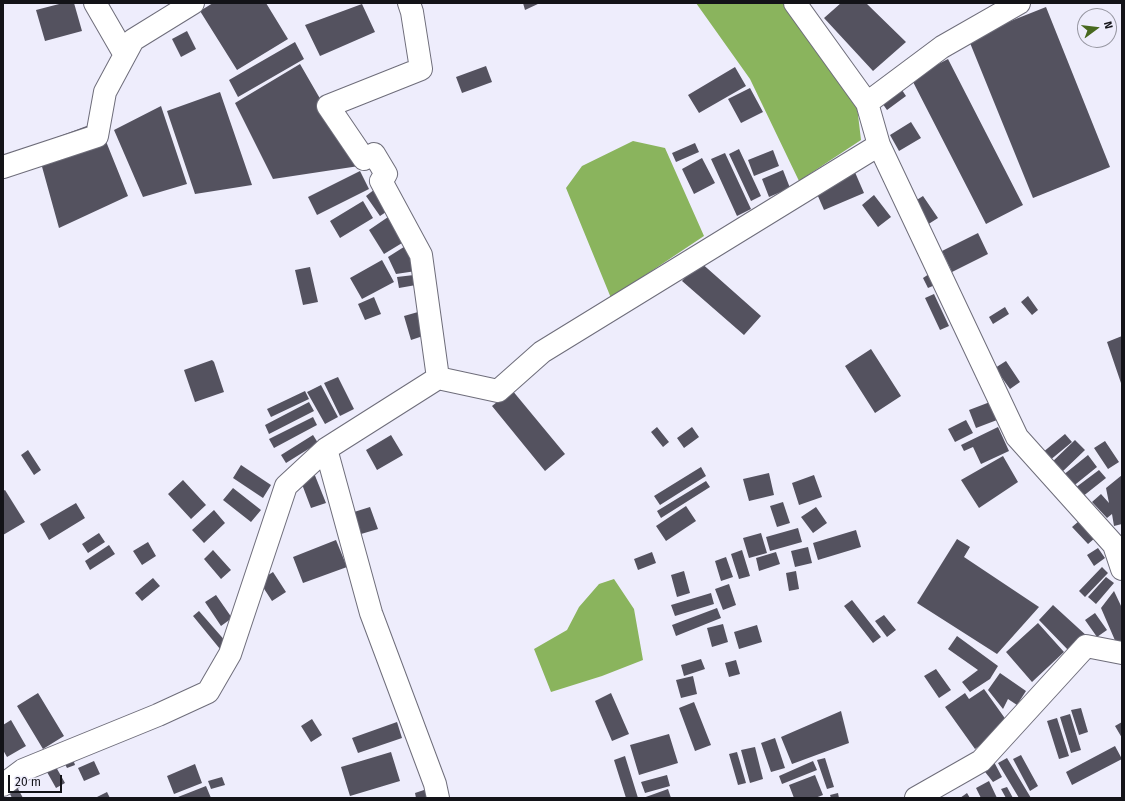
<!DOCTYPE html>
<style>
body{margin:0}
#map{position:relative;width:1125px;height:801px;overflow:hidden;background:#eeedfc;font-family:"Fira Sans",sans-serif}
canvas{display:block}
.frame{position:absolute;inset:0;border:4px solid #131318;pointer-events:none}
.north{position:absolute;left:1077px;top:8px;width:40px;height:40px;box-sizing:border-box;background:#eeedfc;border:1px solid #9696a1;border-radius:50%;rotate:75deg;font-size:11px;font-weight:700;line-height:16px;text-align:center;color:#131318}
.north::after{content:'';display:block;margin:auto;width:14px;height:18px;background:#48691f;clip-path:polygon(50% 0,100% 100%,50% 72%,0 100%)}
.scale{position:absolute;left:8px;top:775px;width:54px;height:18px;box-sizing:border-box;border:2px solid #131318;border-top:0;padding-left:5px;font-size:12px;line-height:14px;white-space:nowrap;color:#131318;-webkit-text-stroke:3px #eeedfc;paint-order:stroke}
</style>
<div id="map">
<canvas width="1125" height="801"></canvas>
<div class="frame"></div>
<div class="north">N</div>
<div class="scale">20 m</div>
</div>
<script>
const ctx = document.querySelector('canvas').getContext('2d');
ctx.lineJoin = 'round';
function fill(path, color) {
  ctx.fillStyle = color;
  ctx.fill(path, 'evenodd');
}
function stroke(path, color, width, dash) {
  ctx.strokeStyle = color;
  ctx.lineWidth = width;
  ctx.lineCap = dash ? 'butt' : 'round';
  ctx.setLineDash(dash || []);
  ctx.stroke(path);
}
const water = new Path2D(`
 M696,3H791L855,89L861,140L799,181L750,79Z
 M633,141L665,148L704,236L611,298L566,188L582,166Z
 M614,579L634,609L643,660L602,676L551,692L534,649L567,630L579,607L599,584Z`);
const building = new Path2D(`
 M63,3H74L82,31L45,41L36,10Z
 M213,3H266L288,39L237,70L200,11Z
 M523,3H540L525,10Z
 M841,3H866L906,42L873,71L824,18Z
 M362,4L375,32L320,56L305,25Z
 M1046,7L1110,167L1033,198L968,38Z
 M187,31L196,49L181,57L172,39Z
 M295,42L304,59L238,97L229,80Z
 M948,59L1023,205L986,224L911,78Z
 M300,64L359,166L273,179L235,103Z
 M486,66L492,82L462,93L456,77Z
 M735,67L746,86L699,113L688,95Z
 M900,87L906,96L887,110L880,100Z
 M750,88L763,112L741,123L728,99Z
 M220,92L252,185L195,194L167,111Z
 M161,106L187,184L143,197L114,130Z
 M100,121L99,124L128,196L59,228L36,145Z
 M911,122L921,138L899,151L890,135Z
 M695,143L699,152L676,162L672,153Z
 M739,149L761,196L751,201L729,154Z
 M773,150L779,166L754,176L748,160Z
 M725,153L751,209L737,216L711,159Z
 M702,158L715,183L694,194L682,169Z
 M783,170L790,188L769,197L762,179Z
 M854,170L864,193L824,210L814,187Z
 M360,171L369,189L317,215L308,197Z
 M375,189L389,210L380,216L366,196Z
 M874,195L891,217L878,227L862,205Z
 M923,196L938,218L927,225L912,203Z
 M363,201L373,218L340,238L330,221Z
 M391,215L407,240L384,254L369,230Z
 M978,233L988,254L952,272L942,251Z
 M407,245L416,271L396,274L388,257Z
 M382,260L394,282L362,299L350,278Z
 M699,261L761,316L744,335L682,281Z
 M310,267L318,302L303,305L295,270Z
 M929,274L935,285L928,288L923,278Z
 M414,275L416,285L399,288L397,277Z
 M934,294L949,326L940,330L925,298Z
 M1028,296L1038,310L1032,315L1021,302Z
 M374,297L381,314L365,320L358,304Z
 M1005,307L1009,314L993,324L989,317Z
 M418,312L426,335L411,340L404,316Z
 M1122,336V386L1107,342Z
 M871,349L901,396L875,413L845,366Z
 M212,360L214,362L224,392L195,402L184,370Z
 M1006,361L1020,382L1010,389L995,368Z
 M338,377L354,409L340,416L324,383Z
 M321,385L338,417L325,424L307,392Z
 M512,390L565,454L545,471L492,406Z
 M305,391L309,399L271,417L267,409Z
 M309,402L314,411L269,434L265,425Z
 M990,402L997,420L976,428L969,410Z
 M313,417L317,425L274,448L269,439Z
 M966,420L973,433L955,442L948,429Z
 M657,427L669,442L663,447L651,432Z
 M692,427L699,437L684,448L677,438Z
 M998,427L1009,451L981,464L973,447L964,451L961,445Z
 M1065,434L1072,442L1049,461L1042,453Z
 M313,435L318,443L286,463L281,455Z
 M391,435L403,455L377,470L366,450Z
 M1075,440L1085,450L1060,474L1050,464Z
 M1105,441L1119,462L1108,469L1094,448Z
 M28,450L41,470L34,475L21,455Z
 M1088,455L1097,467L1071,488L1062,476Z
 M1003,456L1018,482L979,508L961,480Z
 M241,465L271,485L263,498L233,478Z
 M701,467L706,476L660,505L654,496Z
 M1099,470L1106,478L1082,497L1075,488Z
 M314,473L326,503L311,508L300,479Z
 M769,473L774,495L749,501L743,479Z
 M814,475L822,497L799,505L792,483Z
 M1122,475V524L1114,526L1112,514L1107,518L1092,502L1101,494L1109,503L1106,488Z
 M183,480L206,505L191,519L168,494Z
 M706,481L710,487L661,518L657,511Z
 M233,488L261,510L251,522L223,500Z
 M5,490L25,522L3,535V491Z
 M783,502L790,523L777,527L770,506Z
 M76,503L85,518L49,540L40,524Z
 M686,506L696,521L666,541L656,526Z
 M370,507L378,529L361,534L354,512Z
 M816,507L827,523L813,533L801,517Z
 M214,510L225,523L204,543L192,530Z
 M1079,521L1095,538L1088,544L1072,527Z
 M798,528L802,542L770,551L766,537Z
 M856,530L861,547L818,560L813,543Z
 M99,533L105,542L88,553L82,544Z
 M761,533L767,553L749,558L743,538Z
 M957,539L970,547L964,557L1039,607L997,654L917,603Z
 M336,540L347,567L303,583L293,557Z
 M148,542L156,556L142,565L133,551Z
 M109,545L115,554L90,570L85,561Z
 M808,547L812,563L795,567L791,551Z
 M1098,548L1105,558L1094,566L1087,555Z
 M213,550L231,570L221,579L204,559Z
 M742,550L750,576L739,579L731,554Z
 M652,552L656,563L638,570L634,559Z
 M776,552L780,564L759,571L756,558Z
 M726,557L733,577L721,581L715,561Z
 M1102,567L1108,573L1085,597L1079,591Z
 M684,571L690,593L677,597L671,575Z
 M796,571L799,589L789,591L786,573Z
 M273,572L286,592L272,601L259,581Z
 M1106,577L1114,583L1096,604L1088,597Z
 M153,578L160,586L142,601L135,593Z
 M729,584L736,605L723,610L715,589Z
 M1114,591L1122,608V645H1117L1101,608Z
 M711,593L714,604L675,616L671,605Z
 M216,595L232,618L221,626L205,602Z
 M852,600L881,637L873,643L844,606Z
 M1053,605L1088,637L1069,651L1039,620Z
 M717,608L721,618L676,636L672,625Z
 M199,611L227,643L220,649L193,616Z
 M1095,613L1107,630L1097,637L1085,620Z
 M884,615L896,630L887,637L875,621Z
 M1038,623L1064,652L1032,682L1006,652Z
 M723,624L728,642L712,647L707,628Z
 M757,625L762,642L739,649L734,632Z
 M957,636L998,666L990,679L970,692L962,682L978,670L948,649Z
 M701,659L705,669L684,676L681,665Z
 M736,660L740,674L729,677L725,663Z
 M936,669L951,690L939,698L924,676Z
 M1000,673L1026,691L1017,705L1008,699L1003,709L988,690Z
 M693,676L697,694L681,698L676,680Z
 M984,689L1009,724L975,749L945,707L965,693L969,699Z
 M38,693L64,736L43,749L17,706Z
 M611,693L629,734L612,741L595,701Z
 M694,702L711,745L695,751L679,708Z
 M1081,708L1088,732L1079,735L1071,710Z
 M841,711L849,743L792,764L781,737Z
 M1070,714L1081,750L1071,753L1060,717Z
 M1057,718L1069,756L1059,759L1047,721Z
 M312,719L322,735L311,742L301,726Z
 M11,720L26,746L7,757L3,750V725Z
 M397,722L402,738L358,753L352,738Z
 M1122,722V738L1115,726Z
 M669,734L678,763L639,775L630,745Z
 M775,738L785,768L771,772L761,743Z
 M1115,746L1122,759L1072,785L1066,772Z
 M755,747L763,779L750,783L741,750Z
 M391,752L400,781L350,796L341,767Z
 M737,752L746,783L738,785L729,754Z
 M1021,755L1038,786L1030,791L1013,759Z
 M625,756L638,798H626L614,760Z
 M825,758L834,787L827,789L817,760Z
 M1007,758L1031,798H1019L998,763Z
 M73,759L75,765L67,768L64,762Z
 M993,760L1002,777L993,782L982,768Z
 M94,761L100,774L84,781L78,768Z
 M813,761L817,770L782,784L779,776Z
 M195,764L202,783L174,794L167,776Z
 M56,767L65,783L56,788L47,772Z
 M667,775L670,786L645,793L641,782Z
 M815,775L823,795L815,798H794L789,785Z
 M222,777L225,785L211,789L208,781Z
 M989,781L997,798H981L976,788Z
 M16,785L23,798H12L8,790Z
 M206,786L211,798H179L178,797Z
 M1007,787L1013,798H1006L1001,789Z
 M427,789L430,798H416L415,793Z
 M668,789L671,798H643Z
 M107,792L110,798H97V797Z
 M838,793L839,798H831L830,795Z
 M967,793L970,798H960Z`);
const minor = new Path2D(`
 M95,3L125,55
 M409,3L412,12L421,69L328,106L364,159L374,154L386,174L381,181L421,255L438,378
 M795,3L867,103L879,145L1017,437L1114,545L1122,569
 M867,103L942,47L1019,3
 M3,167L97,136L105,92L133,40L193,3
 M326,449L371,613L435,784L438,798
 M3,785L23,770L158,715L208,692L230,654L286,486L326,449L438,378L498,391L542,352L879,145
 M916,798L981,761L1086,646L1122,653`);
fill(water, '#8ab45d');
fill(building, '#54525f');
stroke(minor, '#6e6d7a', 24);
stroke(minor, '#fff', 22);
</script>
